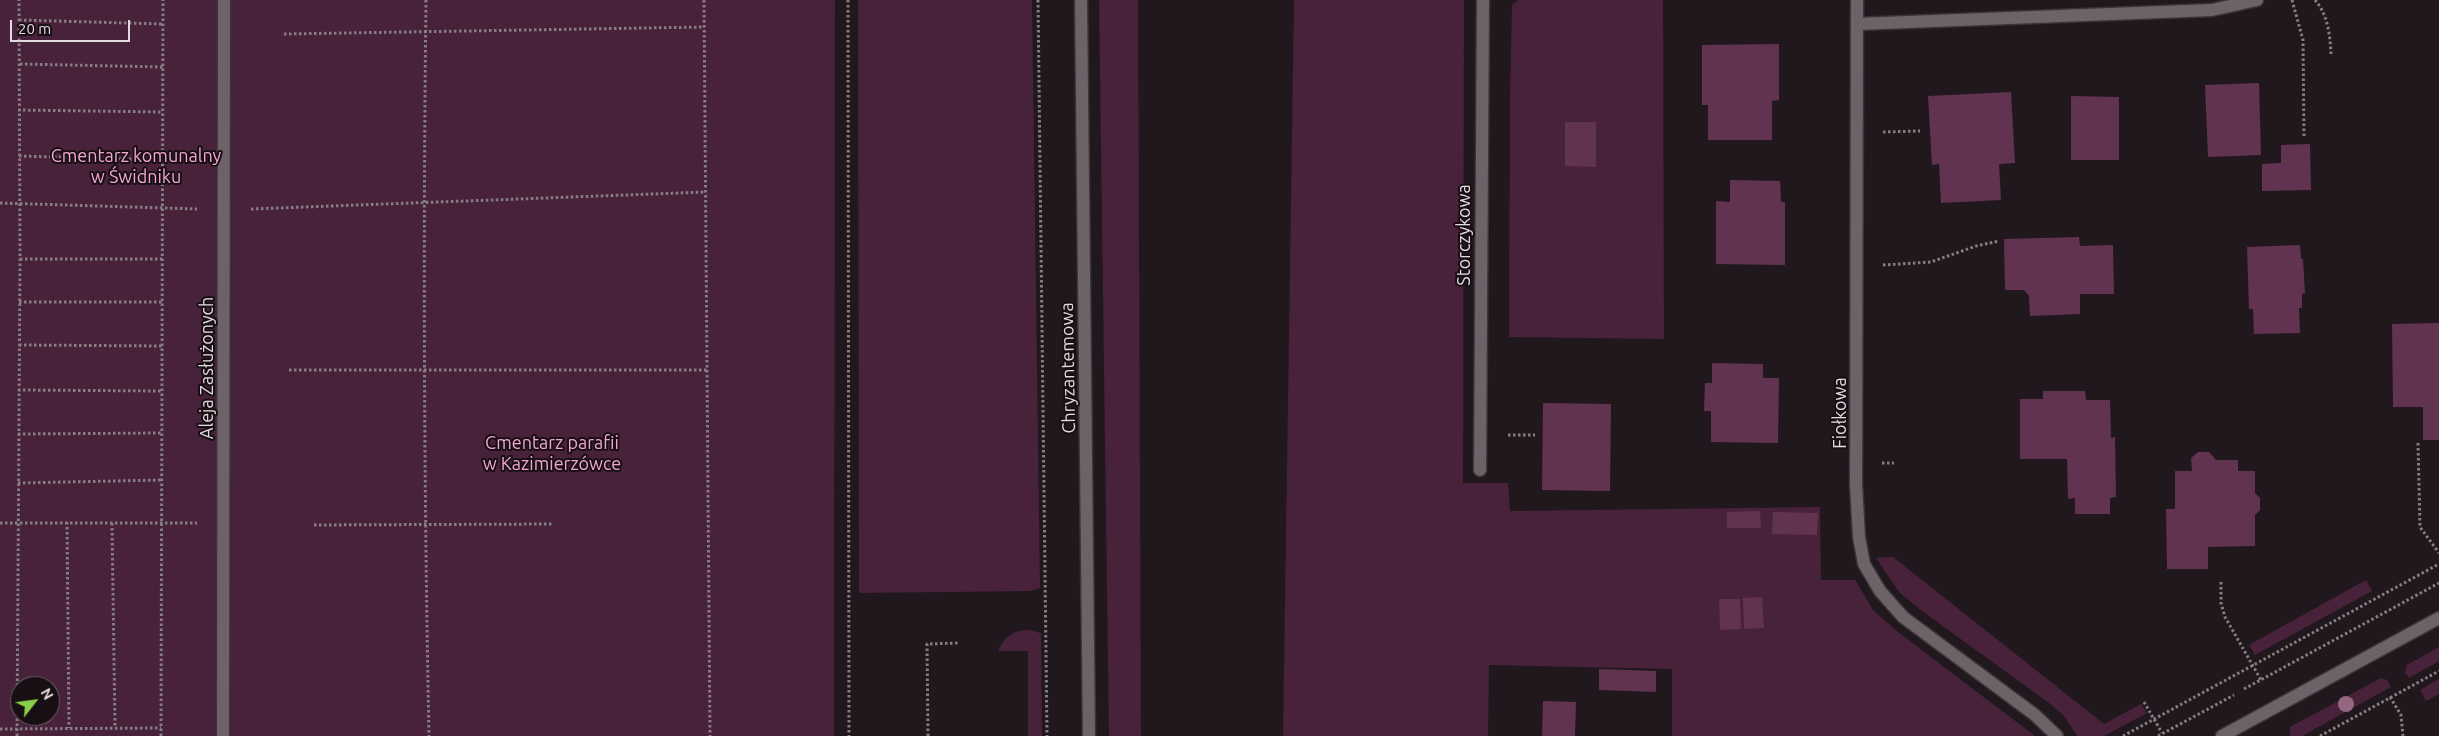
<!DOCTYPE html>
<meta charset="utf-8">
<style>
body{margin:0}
#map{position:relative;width:2439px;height:736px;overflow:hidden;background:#21181d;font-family:Ubuntu,sans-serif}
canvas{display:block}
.north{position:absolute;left:10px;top:676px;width:50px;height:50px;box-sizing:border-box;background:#180f14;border:1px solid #686065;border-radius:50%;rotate:60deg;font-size:14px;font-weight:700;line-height:20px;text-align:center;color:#e1dade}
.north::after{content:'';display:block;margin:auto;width:18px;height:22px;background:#88cf4a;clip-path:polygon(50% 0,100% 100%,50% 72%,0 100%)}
.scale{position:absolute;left:10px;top:20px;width:120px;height:22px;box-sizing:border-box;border:2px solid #e1dade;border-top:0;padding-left:6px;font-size:15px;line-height:18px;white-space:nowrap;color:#e1dade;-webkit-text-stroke:4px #180f14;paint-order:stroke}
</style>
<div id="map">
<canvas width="2439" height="736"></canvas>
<div class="north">N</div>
<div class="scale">20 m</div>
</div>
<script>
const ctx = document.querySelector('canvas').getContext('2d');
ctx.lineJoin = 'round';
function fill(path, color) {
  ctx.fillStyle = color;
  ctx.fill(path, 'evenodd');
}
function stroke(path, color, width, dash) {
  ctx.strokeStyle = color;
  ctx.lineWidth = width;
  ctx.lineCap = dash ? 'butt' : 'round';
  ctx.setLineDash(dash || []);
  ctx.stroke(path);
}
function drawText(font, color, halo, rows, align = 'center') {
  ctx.font = font + ' Ubuntu,sans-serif';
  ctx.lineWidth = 4;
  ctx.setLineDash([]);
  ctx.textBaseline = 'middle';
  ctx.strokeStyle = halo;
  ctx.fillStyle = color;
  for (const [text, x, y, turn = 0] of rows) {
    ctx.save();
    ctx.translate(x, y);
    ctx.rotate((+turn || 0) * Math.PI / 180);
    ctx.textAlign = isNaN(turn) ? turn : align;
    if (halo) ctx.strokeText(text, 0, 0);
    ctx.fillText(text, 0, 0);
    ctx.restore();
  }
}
const green = new Path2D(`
 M0,0H835L834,736H0ZM20,686H50V716H20Z
 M858,0H1032L1040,588L1030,591L859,593Z
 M1099,0H1138L1141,736H1109Z
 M1294,0H1464L1463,483H1508L1510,511L1820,507L1821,580H1855L1873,610L1898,632L2035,736H1672V669L1489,665L1488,736H1283Z
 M1518,0H1663L1664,339L1509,337L1510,99L1512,5Z
 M1893,557L2104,724L2141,704L2147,713L2104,736H2077L2064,716L2049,703L1922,611L1899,592L1876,558Z
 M2366,580L2372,591L2255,655L2249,645Z
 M1029,630L1041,633L1042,736H1028V651H998C1005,636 1013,630 1029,630Z
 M2439,647V661L2409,678L2405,672L2407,665Z
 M2381,678L2387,680L2391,687L2302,736H2290V727Z
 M2439,679V694L2426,701L2420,690Z`);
const building = new Path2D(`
 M1779,44V100L1772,101V140H1708V105H1702V45Z
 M2259,83L2261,155L2208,157L2205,85Z
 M2011,92L2015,163L1999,164L2001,200L1941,203L1939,164L1932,165L1928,96Z
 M2071,96L2119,97V160H2071Z
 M1565,122H1596V167L1565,166Z
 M2310,144L2311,190L2262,191V164L2281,163V145Z
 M1730,180L1780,181L1781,202H1785V265L1716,264V201L1730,202Z
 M2079,237L2080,246L2113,245L2114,294H2080V314L2030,316L2029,296L2024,290H2005L2004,239Z
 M2300,245L2301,259H2303L2305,293L2302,294V308H2299L2300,333L2254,334L2253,309H2249L2247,247Z
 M2439,323V440H2423V407H2393L2392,324Z
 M1712,363L1763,364V378H1779L1778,443L1711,442V411H1704L1705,383H1712Z
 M2043,391H2085L2086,400H2110L2111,438L2115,437L2116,497L2110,498V514H2075V498L2068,499L2067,459H2020V399H2043Z
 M1543,403L1611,404L1610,491L1542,490Z
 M2198,452H2209L2216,460H2238V471H2255V493L2260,498V510L2255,515V546L2208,547V569H2167L2166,509H2175V471H2192L2191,458Z
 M1760,511L1761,528H1727V512Z
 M1773,512L1818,513L1817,535L1772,534Z
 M1762,597L1764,628L1744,629L1743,598Z
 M1719,599H1740L1741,629L1720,630Z
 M1599,669L1656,671V692L1599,690Z
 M1543,701L1576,702L1575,736H1542Z`);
const path = new Path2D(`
 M426,0C423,245 424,491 429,736
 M704,0L710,736
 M848,0L849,736
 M1038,0L1047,736
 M2292,0L2303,40L2304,137
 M2315,0C2328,15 2330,35 2331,54
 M19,20L163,24
 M284,34L704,27
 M20,64L163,67
 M18,110L163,112
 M1883,132L1920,131
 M19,156L162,160
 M0,203L197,209
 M251,209L706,192
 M20,259H162
 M1883,265L1931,262L1976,246L1999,241
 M19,302H162
 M19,345L162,346
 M289,370H707
 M18,390L162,391
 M18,434L162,433
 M1508,435H1535
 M2418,443L2420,527L2439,553
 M1882,463H1894
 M18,483L162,480
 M67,522L69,728
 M0,523H197
 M112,523L115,728
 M314,525L553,524
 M2221,582V603L2225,617L2261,680
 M2244,689L2439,583
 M2390,697L2401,715L2403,736
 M2144,702L2162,733
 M0,729L161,728
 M17,736L20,259L19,0
 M161,736L163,0
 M928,736L927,644L959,643
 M2123,736L2439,564
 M2158,736L2234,695
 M2320,736L2439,671`);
const pedestrian = new Path2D(`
 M223,736L224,0`);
const minor = new Path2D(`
 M1081,0L1089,736
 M1857,0L1856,484L1859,537L1864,564L1880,591L1903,617L2035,715L2057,736
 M1857,24L2212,10L2257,0
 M1480,470L1483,0`);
const tertiary = new Path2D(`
 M2222,736L2439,618`);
const trees = [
 [2346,704]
];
const parkNames = [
 ["Cmentarz komunalny",136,156],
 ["w Świdniku",136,177],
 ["Cmentarz parafii",552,443],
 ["w Kazimierzówce",552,464]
];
const streetNames = [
 ["Storczykowa",1464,235,-90],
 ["Aleja Zasłużonych",207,368,-90],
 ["Chryzantemowa",1068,368,-91],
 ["Fiołkowa",1840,413,-90]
];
fill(green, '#48213a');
fill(building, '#613350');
stroke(pedestrian, '#3a3337', 15);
stroke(minor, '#3a3337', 15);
stroke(tertiary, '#3a3337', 15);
stroke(path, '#867e83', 3, [2.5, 2.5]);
stroke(pedestrian, '#6e6269', 12);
stroke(minor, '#6e6269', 12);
stroke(tertiary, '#6e6269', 12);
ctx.fillStyle = '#946681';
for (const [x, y] of trees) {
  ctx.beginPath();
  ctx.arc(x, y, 8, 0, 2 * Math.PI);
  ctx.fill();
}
drawText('18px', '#f2a6d3', '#180f14', parkNames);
drawText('18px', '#e1dade', '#180f14', streetNames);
</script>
